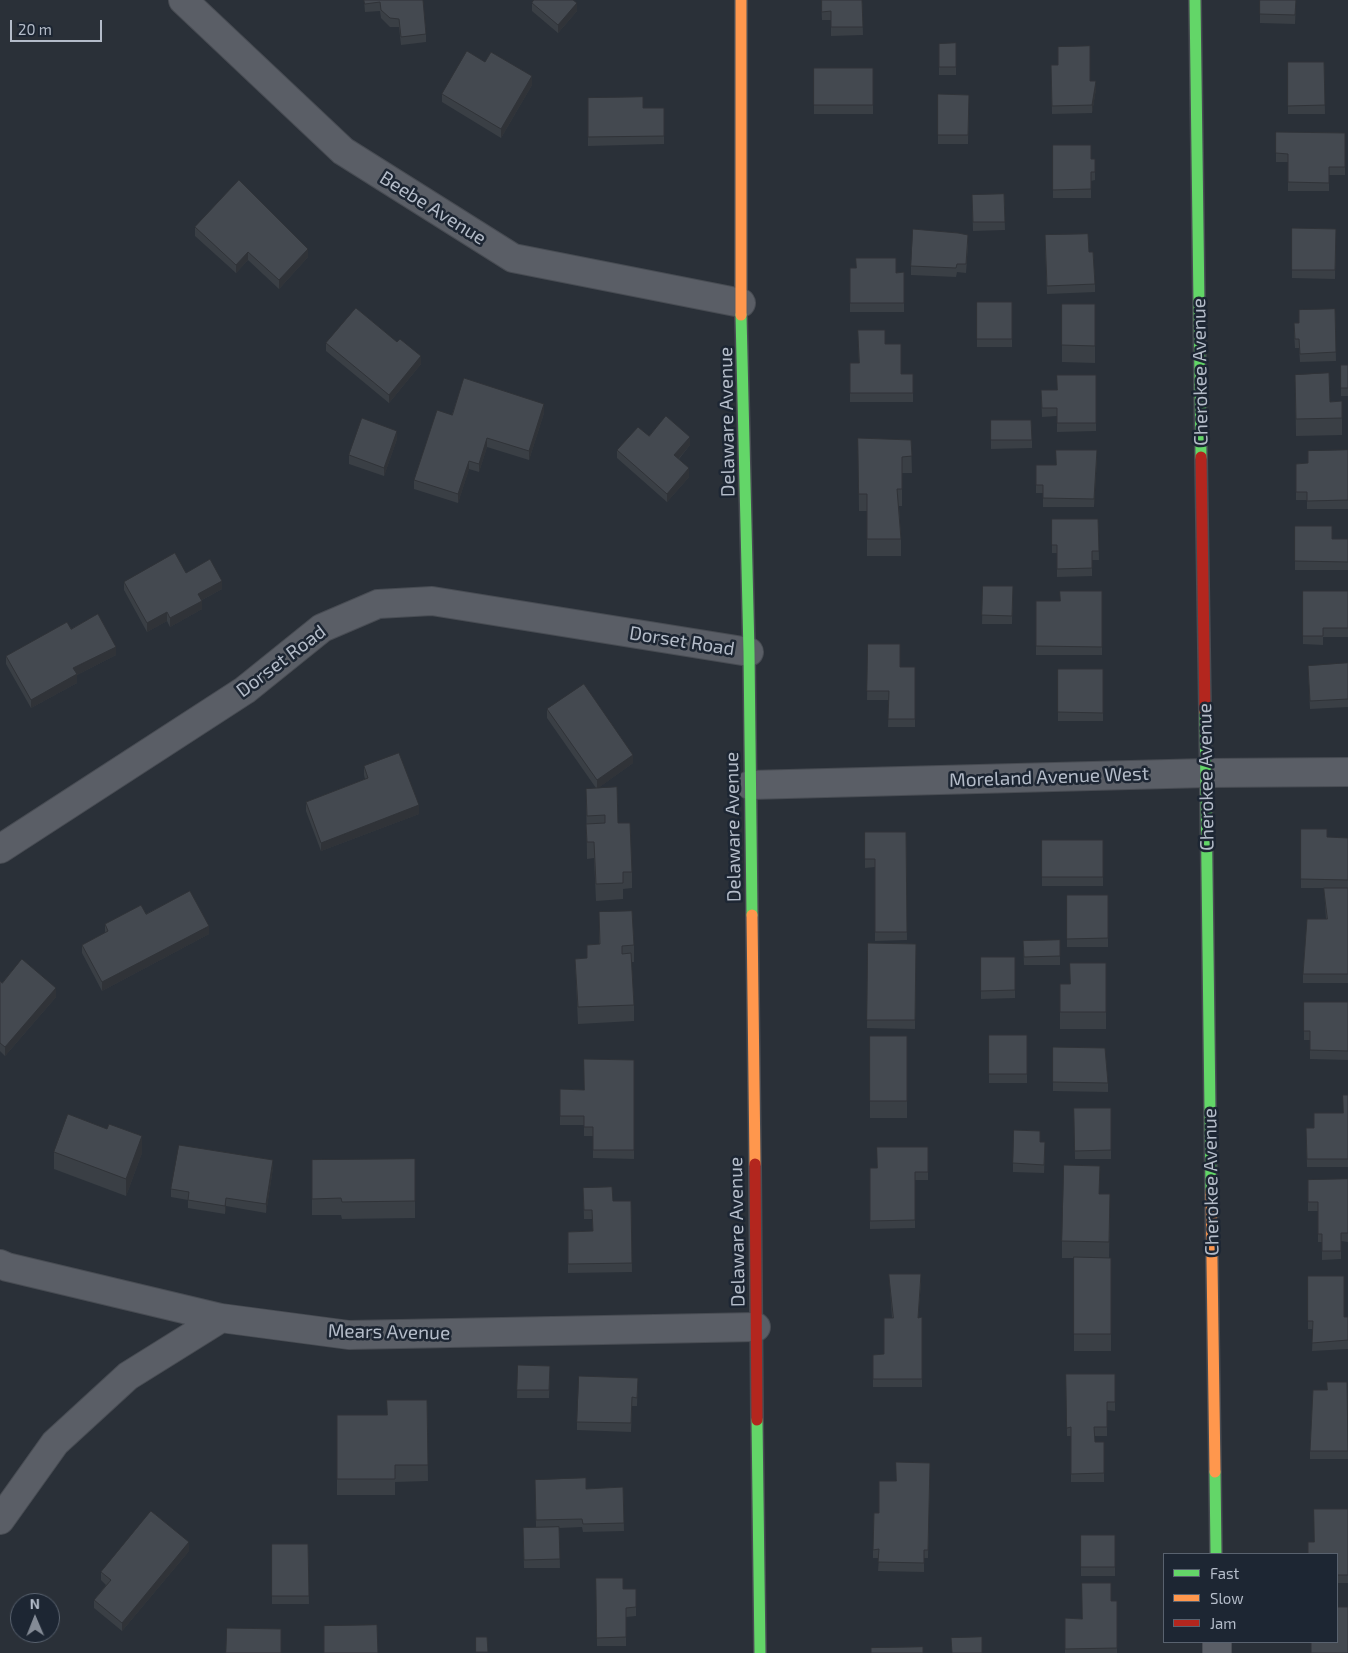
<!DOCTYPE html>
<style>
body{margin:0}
#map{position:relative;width:1348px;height:1653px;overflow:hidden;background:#2a3038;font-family:"Exo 2",sans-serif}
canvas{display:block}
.legend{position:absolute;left:1163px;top:1553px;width:175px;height:90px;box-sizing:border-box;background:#1d2633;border:1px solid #59626f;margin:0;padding:6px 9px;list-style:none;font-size:15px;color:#b4bcc9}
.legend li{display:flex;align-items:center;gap:10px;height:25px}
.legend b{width:25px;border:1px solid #59626f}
.north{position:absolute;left:10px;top:1593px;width:50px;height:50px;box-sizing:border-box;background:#1d2633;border:1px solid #59626f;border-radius:50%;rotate:359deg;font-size:14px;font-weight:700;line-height:20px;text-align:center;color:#b4bcc9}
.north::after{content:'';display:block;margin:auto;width:18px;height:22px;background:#848b96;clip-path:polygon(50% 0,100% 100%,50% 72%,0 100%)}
.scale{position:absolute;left:10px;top:20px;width:92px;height:22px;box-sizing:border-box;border:2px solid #b4bcc9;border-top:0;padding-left:6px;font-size:15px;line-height:18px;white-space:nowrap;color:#b4bcc9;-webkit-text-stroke:4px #1d2633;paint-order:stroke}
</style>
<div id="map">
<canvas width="1348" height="1653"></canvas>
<ul class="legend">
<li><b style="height:6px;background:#63d668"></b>Fast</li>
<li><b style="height:6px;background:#ff974d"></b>Slow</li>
<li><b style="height:6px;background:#b3261e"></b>Jam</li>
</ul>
<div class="north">N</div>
<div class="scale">20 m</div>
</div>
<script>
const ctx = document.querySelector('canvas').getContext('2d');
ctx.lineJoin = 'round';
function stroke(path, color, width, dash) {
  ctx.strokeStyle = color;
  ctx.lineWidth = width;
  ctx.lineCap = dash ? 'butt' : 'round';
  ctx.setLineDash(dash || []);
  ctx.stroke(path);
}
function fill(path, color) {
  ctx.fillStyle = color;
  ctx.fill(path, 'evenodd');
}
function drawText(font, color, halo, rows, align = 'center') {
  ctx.font = font + ' "Exo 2",sans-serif';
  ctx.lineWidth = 5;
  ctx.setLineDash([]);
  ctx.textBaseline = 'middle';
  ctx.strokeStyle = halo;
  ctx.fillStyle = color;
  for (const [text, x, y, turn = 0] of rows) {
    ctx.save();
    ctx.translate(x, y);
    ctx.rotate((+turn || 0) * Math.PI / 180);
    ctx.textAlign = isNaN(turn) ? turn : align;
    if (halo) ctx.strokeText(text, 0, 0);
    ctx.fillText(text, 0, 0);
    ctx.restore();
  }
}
const street = new Path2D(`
 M183,0L343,151L513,258L741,303
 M750,785L1206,773L1348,772
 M0,849L245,690L322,628L378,604L432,601L749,652
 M0,1264L7,1267L221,1318L349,1335L756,1327
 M0,1520L55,1443L128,1376L221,1318
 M1217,1642V1653`);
const fast = new Path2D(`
 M1195,0L1201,457
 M741,315L749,652L752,915
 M1205,712L1211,1191
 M757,1420L760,1653
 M1215,1472L1216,1554`);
const slow = new Path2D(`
 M741,0V315
 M752,915L755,1164
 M1211,1191L1215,1472`);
const jam = new Path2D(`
 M1201,457L1205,712
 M755,1164L757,1420`);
const wall = new Path2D(`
 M364,0H423L426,34V42L401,45L399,27H390L381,18L380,11L365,12Z
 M821,0H862L863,35L831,36V20H822Z
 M1260,0H1296L1295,24L1260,23Z
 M532,3L577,11L558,33L532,11Z
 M956,43V75H939V44Z
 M485,62L532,85L501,138L442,102V94Z
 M1288,62H1324L1325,114H1288Z
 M1051,65L1090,81L1096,89L1092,113L1052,114Z
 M814,68H873V114H814Z
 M938,94L969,95L968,144H938Z
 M588,98L643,108H664V144L588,146Z
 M1276,132L1345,133V175H1329V191H1288V162H1276Z
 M1053,145L1091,159H1095V180L1091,181V198H1053Z
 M1004,194L1005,230L973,231L972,195Z
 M195,227L308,257L279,289L248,260L236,273L195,236Z
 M1292,228L1336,229L1335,279L1292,278Z
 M968,244L966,273L957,272L956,277L911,275V266Z
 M1045,244L1089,252L1095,284V292L1047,294Z
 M850,268L896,273L904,272V312H850Z
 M977,302H1012V347H977Z
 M1062,304H1095V363L1062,362Z
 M1335,309L1336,361L1300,362L1299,348H1295L1294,332L1299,323Z
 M397,342L421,364L389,403L326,351V343Z
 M885,344L901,374H913V402H850V363H859Z
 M1341,365H1348V396H1341Z
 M1096,375V431L1057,432V416L1042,417L1041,390H1057Z
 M1295,375L1330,402L1342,401V435L1296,436Z
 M544,413L529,460L487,447L479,472L469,469L458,503L414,489V480L452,415Z
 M991,420L1032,440V448L991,449Z
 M649,436L690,445L679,459L689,477L667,502L617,458V450Z
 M858,438L911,440L912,473H902V506H899L901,539V556H867V511H859Z
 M397,439L384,476L349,464V455Z
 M1348,450V509H1307V500H1296V464L1308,463Z
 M1097,458L1094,507H1043V493H1036V465H1056Z
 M1052,519H1098L1099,560H1092V576L1057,577V553H1052Z
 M1295,526L1332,539H1348V570H1295Z
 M186,573L222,589L202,600V609L170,627L167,621L147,632L124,590V582Z
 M983,586H1013L1012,624H982Z
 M1102,591V655H1036V601H1060Z
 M1303,591H1348V637H1323V645L1303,644Z
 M71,629L116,655L77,675V683L31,708L6,664V656Z
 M868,644L900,667H915V727H888L889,700H867Z
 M1348,663V707L1310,709L1308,666Z
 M1058,669H1103V721H1058Z
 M547,709L633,763L598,788L618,823L632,872V888L623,889V899L596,901L594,858L587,859L586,789L596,788L547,718Z
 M364,766L419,814L321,851L306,811V802L365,779L364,775Z
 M1301,829L1327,837L1348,838V983H1303V974L1326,919L1324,888H1301Z
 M865,832H906L907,940L875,941V867L865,868Z
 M1042,840H1103V886H1042Z
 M1067,895H1108V947H1067Z
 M599,912L634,945V962H631L634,1005V1021L578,1024L575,959L587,958V945L599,944Z
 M146,914L209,934L102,991L82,953V945L105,933V924Z
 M1060,940V965H1024L1023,941Z
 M868,943L916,944L915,1029L867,1028Z
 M981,957H1015V998L981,999Z
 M1106,963V1029H1060V984H1070Z
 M0,981L2,983L56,997L5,1056L0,1051Z
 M1304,1002H1348V1060L1310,1059V1040H1304Z
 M989,1035H1027V1083H989Z
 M870,1036H907V1118H870Z
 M1053,1047L1108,1083V1092L1053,1091Z
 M634,1060V1159L593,1158V1136H584V1125H560V1089L584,1090Z
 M1348,1095V1167H1307L1306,1128H1314L1343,1113Z
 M1074,1108H1111V1159H1075Z
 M1040,1142L1045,1151L1044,1173L1013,1172V1163Z
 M928,1147V1180H915V1228L870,1229V1168H877Z
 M54,1152L142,1153L126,1196L54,1169Z
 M415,1159V1218L342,1219L341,1215H312V1160Z
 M273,1168L266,1213L226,1206L225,1214L188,1208V1200L171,1197V1189Z
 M1348,1179V1242L1341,1241V1259L1322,1260V1242H1318V1211H1308V1180Z
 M583,1188L613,1201H631L632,1272L568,1273V1232L593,1231L592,1219H584Z
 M1110,1211L1109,1258H1111V1351H1074V1258H1062V1241Z
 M889,1274L921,1283L918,1318L922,1317V1387H873V1355L884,1354L892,1318Z
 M1308,1276L1344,1317H1348V1349L1312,1351L1313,1329H1308Z
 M518,1365L550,1366L549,1398H517Z
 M1066,1374H1115V1411L1107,1410V1436H1094L1095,1442H1104V1482H1071V1436H1067Z
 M638,1378L637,1406H632L631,1432L577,1430V1422Z
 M1347,1382L1348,1459H1310V1451L1327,1390Z
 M427,1400L428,1481L395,1482V1495H337V1415H387Z
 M930,1463L928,1558H924V1572L878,1571L879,1558H873V1550L879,1513L896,1481Z
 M535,1480L586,1489L623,1487L624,1531L583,1532L582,1527L559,1528L560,1568H524L523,1528L536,1527Z
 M1348,1509V1583H1337V1554L1314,1542Z
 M1081,1535H1115V1576H1081Z
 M272,1544H308L309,1604H272Z
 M189,1551L122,1631L94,1608V1600L106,1585L101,1580V1572Z
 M596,1578L623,1589H636V1616L626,1617V1646H597Z
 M1111,1601H1117V1653H1065V1618L1082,1619Z`);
const shadedWall = new Path2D(`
 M577,3V11L558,33V25Z
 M532,76V85L501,138V129Z
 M1096,81V89L1092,113V105Z
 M308,249V257L279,289V280Z
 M248,252V260L236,273V265Z
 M421,356V364L389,403V395Z
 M544,404V413L529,460V451Z
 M397,431V439L384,476V468Z
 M690,437V445L674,464V455Z
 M487,438V447L479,472V464Z
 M1097,450V458L1094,507V499Z
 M469,461V469L458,503V494Z
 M689,468V477L667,502V494Z
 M222,581V589L198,602V594Z
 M202,601V609L170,627V618Z
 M167,612V621L147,632V623Z
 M116,647V655L77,675V683L31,708V700L73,668Z
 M633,755V763L597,789V780Z
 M419,805V814L321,851V843Z
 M209,926V934L102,991V982Z
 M56,988V997L5,1056V1047Z
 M142,1136V1153L126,1196V1179Z
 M273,1160V1168L266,1213V1204Z
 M226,1198V1206L225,1214V1206Z
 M189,1542V1551L122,1631V1623Z`);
const building = new Path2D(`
 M364,0H423L426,34L401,37L399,19L390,18L381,10L380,2L365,4Z
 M534,0H573L577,3L558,25L532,3Z
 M822,0H862L863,27H831V11L822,12Z
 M1260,0H1296L1295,15L1260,14Z
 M956,43V67H939V44Z
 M1090,46V81H1096L1092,105L1052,106L1051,65H1058V47Z
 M467,51L485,62L491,52L532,76L501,129L442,94Z
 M1288,62H1324L1325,105L1288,106Z
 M814,68H873V105H814Z
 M938,94L969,95L968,135H938Z
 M643,97V108H664V136L588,137V98Z
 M1276,132L1345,133V167H1329V183L1288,182V154L1276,153Z
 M1053,145H1091V159H1095V172H1091V189L1053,190Z
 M239,180L308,249L279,280L248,252L236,265L195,227Z
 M1004,194L1005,222H973L972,195Z
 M1292,228L1336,229L1335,270H1292Z
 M913,229L958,233L968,235L966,264H957L956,268L911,266Z
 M1088,234L1089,252H1093L1095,284L1047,286L1045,235Z
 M856,258H896V273L904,272V303H850V268H856Z
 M977,302H1012V339H977Z
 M1062,304H1095V346L1062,345Z
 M356,308L397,342L400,339L421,356L389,395L326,343Z
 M1335,309L1336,352L1300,354L1299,339H1295L1294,323H1299V310Z
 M858,330H885V344H901V374H913V393H850V363H859Z
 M1341,365H1348V388H1341Z
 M1329,373L1330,402L1342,401V418L1296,419L1295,375Z
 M1057,375H1096V423H1057V408H1042L1041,390H1057Z
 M464,378L544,404L529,451L487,438L479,464L469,461L458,494L414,480L437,410L452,415Z
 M666,416L690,437L674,455L689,468L667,494L617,450L638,427L649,436Z
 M362,418L397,431L384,468L349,455Z
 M991,420H1031L1032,440H991Z
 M858,438L911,440L912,456L902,457V489H897L901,539H867V494H859Z
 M1056,450H1097L1094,499L1043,498V485H1036V465H1056Z
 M1348,450V500L1307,501V492H1296V464L1308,463V451Z
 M1052,519H1098L1099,551H1092V568L1057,569V545H1052Z
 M1295,526H1332V539H1348V562L1295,561Z
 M175,553L186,573L210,559L222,581L198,594L202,601L170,618L167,612L147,623L124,582Z
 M983,586H1013L1012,616L982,615Z
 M1060,591H1102V647L1036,646V601H1060Z
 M1303,591H1348V628H1323V636H1303Z
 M98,614L116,647L73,668L77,674L31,700L6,656L67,622L71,629Z
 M868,644H900V667H915V719H888L889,691H867Z
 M1348,663V699L1310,701L1308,666Z
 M1058,669H1103V713L1058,712Z
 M584,684L633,755L597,780L547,709Z
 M399,753L419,805L321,843L306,802L368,778L364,766Z
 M617,787L618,823H630L632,872H623V883L596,884L594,842H587L586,824L605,823V815L587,816L586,789Z
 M1301,829H1327V837L1348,838V880L1301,879Z
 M865,832H906L907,932H875V859H865Z
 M1042,840H1103V877H1042Z
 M1324,888H1348V974H1303L1307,919H1327Z
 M190,891L209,926L102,982L82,945L108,931L105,924L141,905L146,914Z
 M1067,895H1108V938L1067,939Z
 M632,911L634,945L622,946V954L631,953L634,1005L578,1007L575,959L587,958V945L600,944L599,912Z
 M1060,940V956L1024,957L1023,941Z
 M868,943L916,944L915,1020H867Z
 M981,957H1015V990L981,991Z
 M22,959L56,988L5,1047L0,1043V981L2,983Z
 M1070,963H1106V1012H1060V984H1070Z
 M1304,1002H1348V1051L1310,1050V1031H1304Z
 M989,1035H1027V1074H989Z
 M870,1036H907V1101H870Z
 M1053,1047L1105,1048L1108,1083L1053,1082Z
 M584,1059L634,1060V1150H593V1127H584V1116H560V1089L584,1090Z
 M1343,1095H1348V1159H1307L1306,1128H1314V1113H1343Z
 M1074,1108H1111V1150L1075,1151Z
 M68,1114L107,1129L109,1124L142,1136L126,1179L54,1152Z
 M1014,1130L1040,1131V1142H1045L1044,1165L1013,1163Z
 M179,1145L273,1160L266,1204L226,1198L225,1206L188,1200L189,1192L171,1189Z
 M877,1147H928V1172H915V1220L870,1221V1168H877Z
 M415,1159V1201L342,1202L341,1198L312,1199V1160Z
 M1064,1165L1100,1166L1099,1194H1110L1109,1242L1062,1241Z
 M1348,1179V1233H1341V1251H1322V1234H1318V1202H1308V1180Z
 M612,1187L613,1201H631L632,1263L568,1264V1232L593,1231L592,1210H584L583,1188Z
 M1074,1257L1111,1258V1334H1074Z
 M889,1274H921L918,1318L922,1317V1379H873V1355L884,1354V1318H893Z
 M1308,1276H1344V1317H1348V1340L1312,1343L1313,1321H1308Z
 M518,1365L550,1366L549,1390H517Z
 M1066,1374H1115V1402H1107V1427H1094L1095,1442H1104V1473L1071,1474V1427L1067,1428Z
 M579,1376L638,1378L637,1398L632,1397L631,1423L577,1422Z
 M1327,1382H1347L1348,1451H1310L1313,1390H1327Z
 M387,1400H427L428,1465H395V1479H337V1415H387Z
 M896,1462L930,1463L928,1550H924V1563L878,1562L879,1549L873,1550L874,1513H879V1481H896Z
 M586,1478V1489L623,1487L624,1523L583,1524L582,1519L536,1520L535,1480Z
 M1314,1509H1348V1575H1337V1554H1308V1542H1314Z
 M151,1511L189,1542L122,1623L94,1600L111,1580L101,1572Z
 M559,1527L560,1559L524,1560L523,1528Z
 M1081,1535H1115V1567H1081Z
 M272,1544H308L309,1596H272Z
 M596,1578H623V1589H636V1607L626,1608V1637L597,1638Z
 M1082,1583H1111V1601H1117V1648L1065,1649V1618L1082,1619Z
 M1337,1607H1348V1653H1311V1642H1337Z
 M377,1625L378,1653H324V1626Z
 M227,1628L281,1629V1653H226Z
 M476,1637H487L488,1652H476Z
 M982,1637V1653H952L951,1638Z
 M923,1647V1653H871V1648Z`);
const streetNames = [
 ["Beebe Avenue",433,208,32],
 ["Cherokee Avenue",1200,372,-91],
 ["Delaware Avenue",727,422,-91],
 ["Dorset Road",682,641,9],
 ["Dorset Road",281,661,-37],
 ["Moreland Avenue West",1049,777,-2],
 ["Cherokee Avenue",1206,777,-91],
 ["Delaware Avenue",733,827,-91],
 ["Cherokee Avenue",1211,1182,-91],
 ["Delaware Avenue",737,1232,-91],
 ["Mears Avenue",389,1332,1]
];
stroke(street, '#484c53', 30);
stroke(fast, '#484c53', 14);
stroke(slow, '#484c53', 14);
stroke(jam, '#484c53', 14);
stroke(street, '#5a5e66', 28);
stroke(fast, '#63d668', 11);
stroke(slow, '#ff974d', 11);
stroke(jam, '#b3261e', 11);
fill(wall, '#3a3f45');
fill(shadedWall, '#303338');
fill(building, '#444950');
stroke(building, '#303338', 1);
drawText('19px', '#b4bcc9', '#1d2633', streetNames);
</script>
